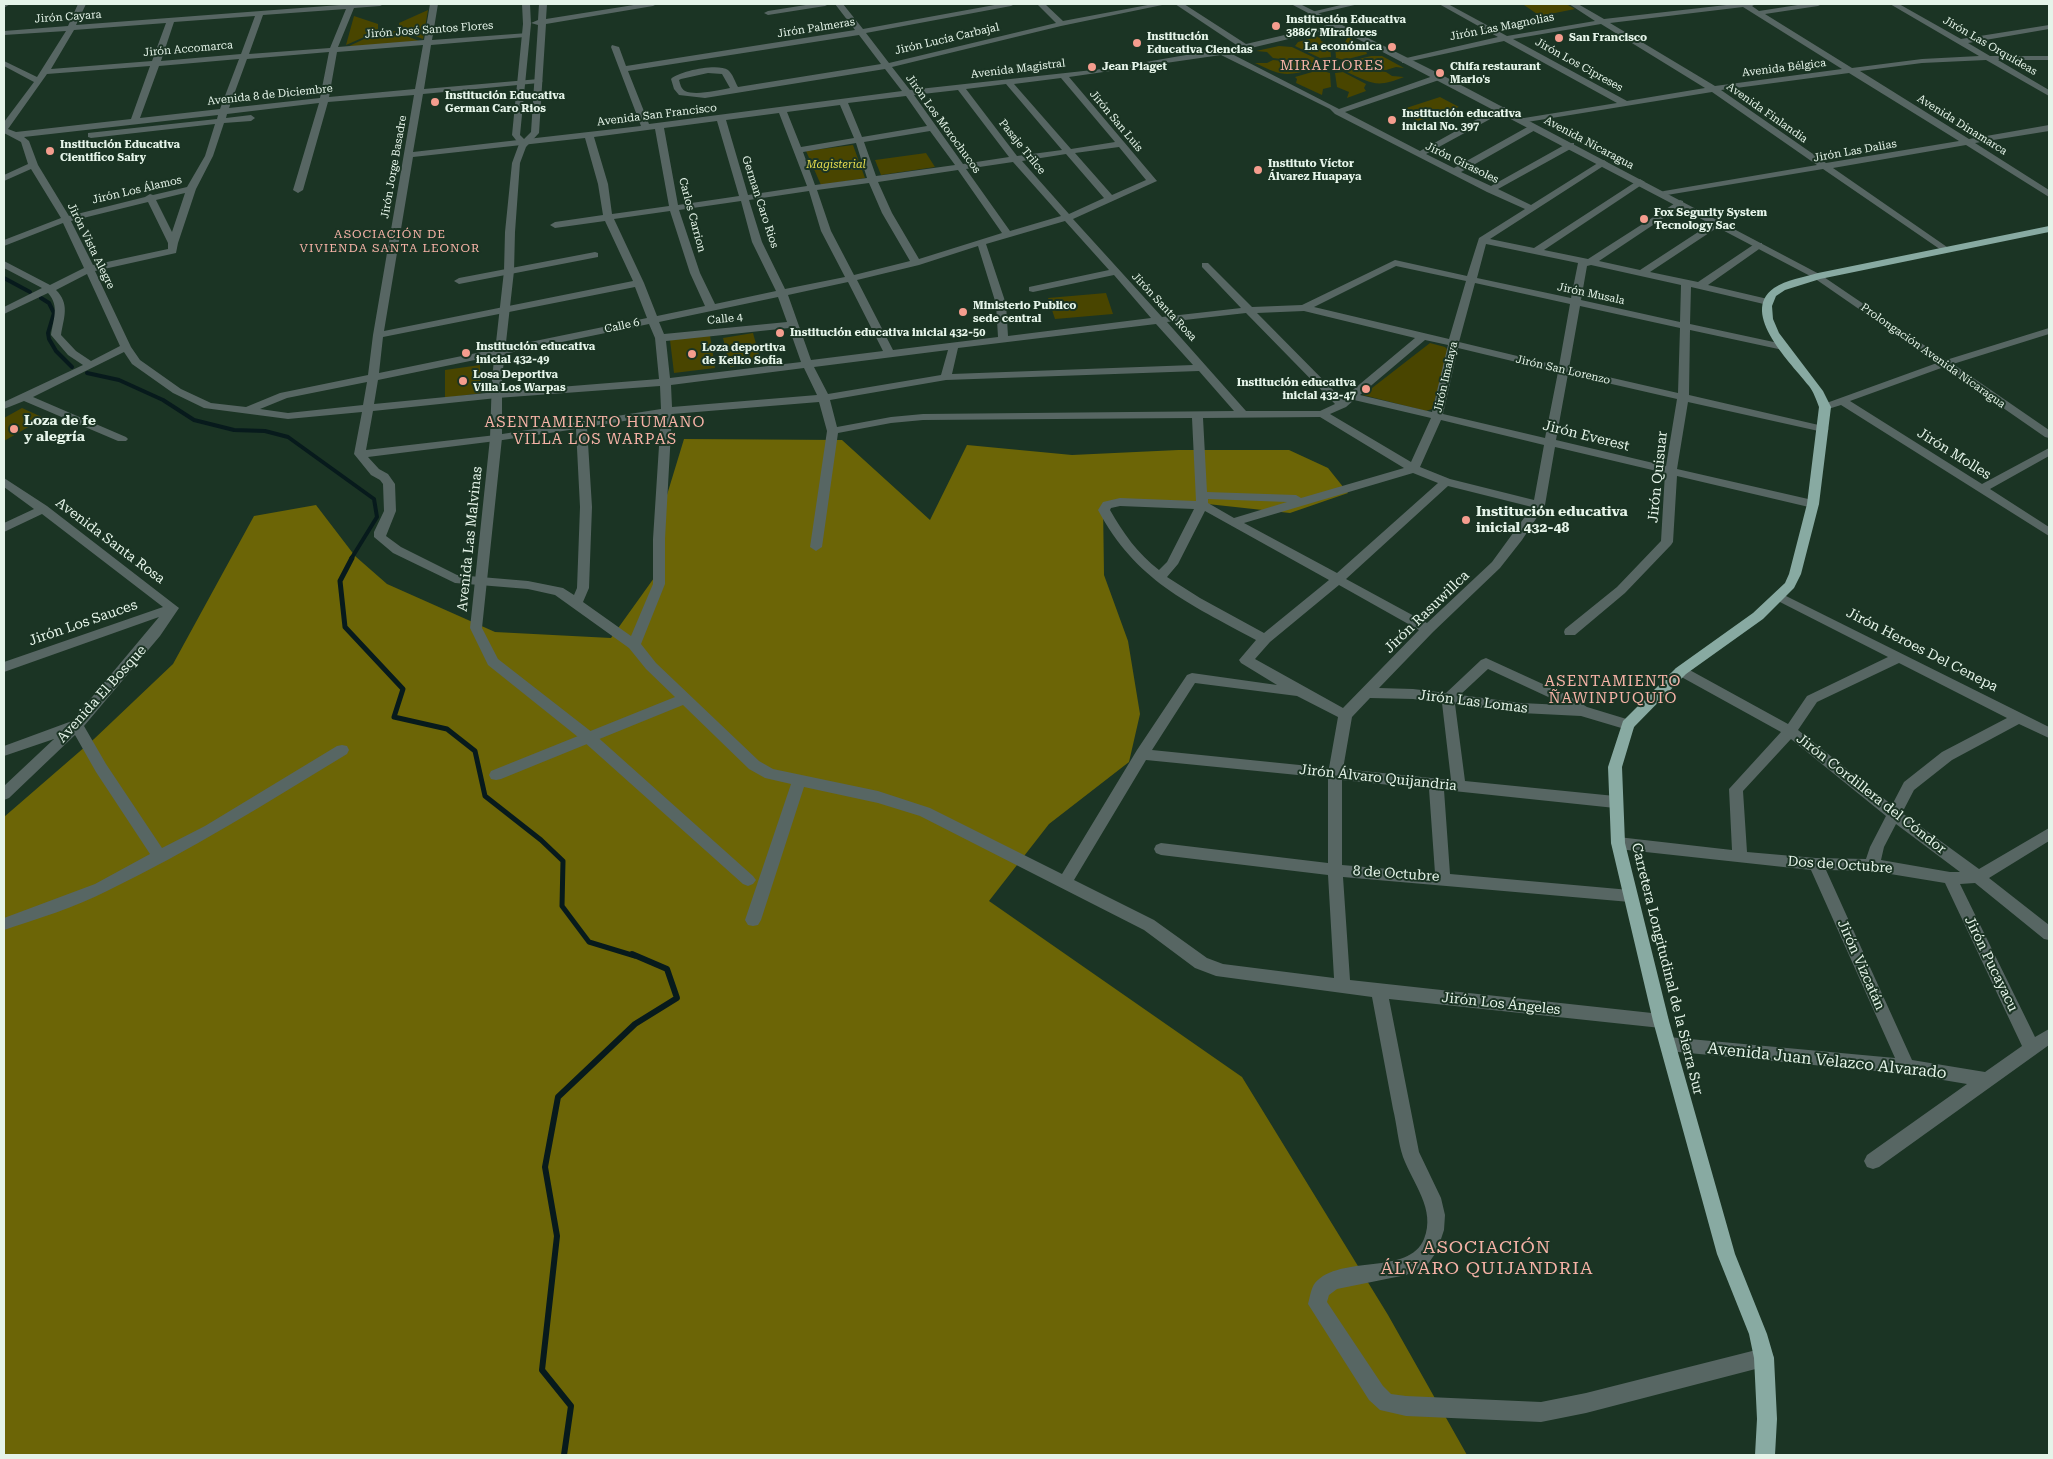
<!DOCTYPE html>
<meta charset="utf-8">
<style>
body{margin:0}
#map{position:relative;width:2053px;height:1459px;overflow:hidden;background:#1b3424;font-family:"Roboto Serif",serif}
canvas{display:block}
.frame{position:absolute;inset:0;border:5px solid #e5f4e9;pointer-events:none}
</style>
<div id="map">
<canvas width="2053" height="1459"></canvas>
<div class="frame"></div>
</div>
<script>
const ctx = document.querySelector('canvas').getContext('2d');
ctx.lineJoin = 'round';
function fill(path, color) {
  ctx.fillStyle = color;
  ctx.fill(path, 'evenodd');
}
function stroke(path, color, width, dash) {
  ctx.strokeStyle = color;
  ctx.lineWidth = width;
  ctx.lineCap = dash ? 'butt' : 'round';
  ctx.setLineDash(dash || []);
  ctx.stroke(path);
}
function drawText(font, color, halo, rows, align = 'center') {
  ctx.font = font + ' "Roboto Serif",serif';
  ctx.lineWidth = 4;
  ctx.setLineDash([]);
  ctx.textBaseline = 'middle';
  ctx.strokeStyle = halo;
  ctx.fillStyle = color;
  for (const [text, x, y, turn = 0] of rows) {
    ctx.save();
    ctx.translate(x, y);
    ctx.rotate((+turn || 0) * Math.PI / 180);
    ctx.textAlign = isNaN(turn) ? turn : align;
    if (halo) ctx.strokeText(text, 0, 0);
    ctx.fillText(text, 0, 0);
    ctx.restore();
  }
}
const green = new Path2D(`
 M1531,4H1566L1575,9L1540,16L1524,5Z
 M428,10L423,39L400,30L399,23Z
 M354,16L378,24V31L346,45Z
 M394,31L419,41L347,47L377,33Z
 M1324,35L1320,38L1321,41L1330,45L1331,57L1320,58L1295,46L1298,42Z
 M1348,37L1367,49L1366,51L1367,54L1344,60L1336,58L1335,45L1344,44Z
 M1279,46L1292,47L1317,59L1313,63L1273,58L1267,52L1256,51Z
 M1371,56H1382L1404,68L1396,67L1386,70L1349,66L1346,62Z
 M1273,60L1313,64L1316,68C1286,77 1282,76 1255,63H1267Z
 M1349,68L1386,72L1392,76L1404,77C1377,88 1372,84 1345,71Z
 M1319,70L1330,73L1331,87L1323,89L1322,95L1296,83L1297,79L1295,77Z
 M1343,72L1366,84L1364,88L1366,91L1347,98L1349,92L1337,87L1335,73Z
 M1440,97L1459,107L1418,121L1400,110Z
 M853,145L865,178L821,185L806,151Z
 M926,153L935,167L881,175L875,160Z
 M1106,293L1113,314L1055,319L1048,298Z
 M753,333L761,362L730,367L723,338Z
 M710,335L715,368L674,373L670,340Z
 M1430,343L1445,347L1449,351L1432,409L1426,411L1363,395Z
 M480,365L481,393L445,398V370Z
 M22,408L44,418L4,441V418Z`);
const forest = new Path2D(`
 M684,439L842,440L930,520L967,445L1072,455L1178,450H1289L1328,468L1348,493L1290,513L1180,501L1103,504L1104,575L1128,641L1140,714L1129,762L1049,824L989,901L1242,1077L1388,1315L1467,1455H4V817L94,739L173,664L254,516L316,505L355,556L387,584L495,632L611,638L654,578L663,508Z`);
const streamFar2 = new Path2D(`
 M4,278L30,292
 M41,298L49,303L54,313L48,333L49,339L56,351L72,367
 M87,373L119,380L163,400L194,420L234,430L265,431L288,437L374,499L377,517L351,559`);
const streamFar1 = new Path2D(`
 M352,558L340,581L345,627L403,689L394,717L447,729L475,751L485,796L541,840L563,861L562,906L589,942L635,956`);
const stream = new Path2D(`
 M564,1455L571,1406L542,1370L557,1236L545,1167L558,1097L635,1024L677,998L667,969L632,954`);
const minor = new Path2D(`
 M4,4H10L4,8Z
 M78,4H86L76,25L353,4H384L380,6L354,8L338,47L424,40L430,4H438L432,40L528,33V37H525L431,45L424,89L539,79L543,81L539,83L423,94L413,152L641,126L611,47L612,45L619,47L626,66L855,30L835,4H843L863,29L1000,4H1015L1011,6L866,33L889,63L1056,23L1037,4H1045L1063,21L1153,4H1167L1061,26L892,67L910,90L1111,68L1238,46L1175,4H1184L1246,44L1336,23H1339V27L1230,53L1339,109L1436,75H1442V79L1345,112L1420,151L1499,107H1505V111L1426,154L1454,168L1531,125H1537V129L1461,172L1491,186L1568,143H1574V147L1498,189L1531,205L1601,161L1604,160L1608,163L1490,239L1534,248L1640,179L1645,182L1643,184L1544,250L1588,259L1680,200L1683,201V205L1599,261L1640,270L1715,221H1721V225L1650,272L1698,282L1756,243H1762V247L1708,285L1772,300V304L1768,305L1691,287L1690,324L1783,344L1788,347L1783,350L1690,330L1689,395L1823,426L1829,429L1823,432L1688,402L1677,469L1817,501L1819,504L1817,507L1813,508L1677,476L1673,542L1671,545L1625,593L1575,635H1565L1564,632L1565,629L1617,587L1661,541L1665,473L1555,447L1545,505L1522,540L1500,568L1433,632L1379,688L1413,689L1446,693L1481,660L1486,658L1569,696L1587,707L1633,721L1635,725L1633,729L1628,730L1581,716L1521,713L1455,704L1465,781L1615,796L1620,798L1622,802L1620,806L1615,808L1444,790L1450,874L1630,890L1635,892L1638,896L1635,900L1630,902L1343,877L1350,980L1661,1014L1667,1016L1669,1021L1667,1026L1661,1028L1389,999L1419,1152L1441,1198L1445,1215L1444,1230L1437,1251L1428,1264L1406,1275L1337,1289L1329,1295L1327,1302L1383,1386L1391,1394L1406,1396L1541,1402L1586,1393L1764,1348L1771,1351L1774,1358L1771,1365L1586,1413L1541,1422L1406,1416L1380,1410L1369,1400L1308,1304C1310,1297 1311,1288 1315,1283C1340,1254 1409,1276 1424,1239C1436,1209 1413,1184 1403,1157C1398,1142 1397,1125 1393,1109C1386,1072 1379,1034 1372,997L1216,976L1195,968L1144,930L920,816L878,803L804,787L761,920L758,925L753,926L748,925L745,920L791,784L765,778L749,769L683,705L501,779L496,780L491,779L489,775L491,771L675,697L646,669L629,648L555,595L528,589L455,583L393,553L374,537V532L384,511L383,484L380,480L371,475L354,454L362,412L288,419L204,408L173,393L132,364L124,352L33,397L126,437L128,439L126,441H118L24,401L4,409V402L83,365L68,355L51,335C53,320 60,306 48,293L4,314V307L42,288L4,268V261L50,285L84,268L63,223L4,246V240L61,218L31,169L4,181V175L28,164L21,142L4,133V122L34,82L4,66V61L37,77L66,31L4,35V31L68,26ZM346,9L330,48L249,54L263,15ZM255,16L241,54L161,61L174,22ZM166,23L152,61L51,69L74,30ZM859,35L881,64L738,87C735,82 733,74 728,70C718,63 679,71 671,79L674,89L679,95L705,98L885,69L902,91L649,124L628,71ZM423,45L415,89L329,97L337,52ZM329,52L320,98L229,108L247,59ZM1221,55L1330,109L1335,114L1487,192L1525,209L1479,238L1467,276L1395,260L1302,305L1252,307L1208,263H1202V267L1241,308L1162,317L1073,219L1157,181L1069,77ZM239,59L220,109L140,118L159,66ZM150,66L131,119L16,132L8,129L47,74ZM708,73L722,74L730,88C718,90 696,96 685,91C681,89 680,83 679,80L681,79ZM1061,78L1115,142L1071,149L1014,84ZM1006,84L1062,150L1017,156L966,89ZM958,90L1009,157L963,164L914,95ZM414,95L373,335L368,375L280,393L246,407L211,403L181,389L140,360L131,347L95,271L176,253L178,243L196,189L213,156L224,123L251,121L255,118L251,115L226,118L227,114L319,103L293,190L298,193L303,190L328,102ZM906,96L927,126L862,137L848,103ZM840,105L854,138L801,147L787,112ZM779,113L807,186L748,195L726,120ZM218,115L217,119L88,133V137L91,138L215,124L205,156L187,187L153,195L150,194L145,197L69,216L38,165L29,141L24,137ZM717,121L739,196L678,205L664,128ZM655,129L669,206L612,214L608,184L594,137ZM930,131L955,165L876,176L864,142ZM585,138L598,184L603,215L555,222L550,225L555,228L605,221L633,281L384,331L413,157ZM856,143L867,178L815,185L803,152ZM1119,147L1146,180L1112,195L1075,153ZM1066,154L1104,198L1069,214L1022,161ZM1013,162L1061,216L1010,231L966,169ZM958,170L1002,233L919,259L892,213L878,182ZM869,183L882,213L910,261L854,275L831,231L817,190ZM809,191L821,231L845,277L785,289L762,242L749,200ZM185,193L172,232L156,200ZM741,201L752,242L776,291L715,304L700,273L679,210ZM148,202L168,243V249L93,265L71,221ZM670,211L690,273L705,306L657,316L644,283L614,219ZM1065,221L1109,270L1029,287V291L1033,292L1114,275L1151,318L1008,336L1006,304L986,244ZM1486,244L1578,263L1571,298L1477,278ZM978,246L996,304L998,337L893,350L857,280L919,265ZM1591,265L1681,285L1680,322L1581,300L1587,266ZM1396,266L1466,281L1449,339L1314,307ZM87,274L120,346L91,361L76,351L61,335C64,317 70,304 56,290ZM848,282L883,351L811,360L788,295ZM1475,283L1570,304L1559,366L1459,342ZM635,287L647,318L379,373L383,337ZM778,297L787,322L664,334L659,322ZM1580,306L1680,328L1678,393L1569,368ZM1304,311L1415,338L1342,399L1257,313ZM1246,313L1335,404L1320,411H1246L1167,322ZM649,324L655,338L659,379L497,392L374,404L378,380ZM1156,324L1193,365L952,374L958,348ZM789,328L801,362L670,378L666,341ZM1425,340L1448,345L1432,412L1360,395ZM1458,348L1558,372L1545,438L1443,414ZM948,350L941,375L828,394L814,367ZM804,368L817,395L672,407L671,385ZM1199,371L1234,411L923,414L891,417L837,427L830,400L946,380ZM1568,374L1677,399L1666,466L1556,440ZM367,382L363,405L288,413L260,409L287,398ZM660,386L661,409L496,435L366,450L373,411L497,398ZM1354,400L1431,418L1411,462L1330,414L1346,407ZM819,402L827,431L810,547L816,551L822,547L838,433L891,423L923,420L1192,418L1196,501L1120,498L1103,502L1098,510C1136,581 1188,603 1256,640L1239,660L1241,663L1277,685L1192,673L1187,675L1137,750L1062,874L930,808L878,791L773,769L759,761L656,663L641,644L665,584V539L672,414ZM661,415L653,539V584L631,636L583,602L589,588L592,507L587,427ZM1320,417L1404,468L1301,498L1296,495L1207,492L1203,418ZM1441,420L1544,445L1534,500L1450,479L1420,467ZM576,429L580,507L577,588L574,595L563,588L528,581L457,575L401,547L386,536L396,511L395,484L388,474L379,469L368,457L496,441ZM1413,473L1438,483L1337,573L1244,523ZM1448,486L1532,507L1492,562L1427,623L1346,579ZM1208,499L1287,502L1234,518L1208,503ZM1120,506L1194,509L1167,562L1159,570C1138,554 1123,533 1110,510L1111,508ZM1205,511L1329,580L1264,633L1200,598L1167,577L1178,564ZM1339,585L1419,630L1343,708L1255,659L1270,642ZM1488,669L1559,702L1563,705L1521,703L1460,695ZM1195,683L1297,696L1338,717L1329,768L1152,750ZM1370,698L1413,699L1442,703L1451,780L1343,769L1352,717ZM1146,760L1328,778V863L1161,843L1156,845L1154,849L1156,853L1161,855L1328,875L1334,978L1223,964L1207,958L1154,920L1074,880ZM1342,780L1429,789L1435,873L1342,865Z
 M812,4H829L825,6L768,15L764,13L768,11Z
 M1345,4H1359L1311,15L1307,13Z
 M1439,4H1448L1507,36L1595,21L1569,4H1578L1604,19L1735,4H1756L1752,6L1759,11L1804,4H1822L1818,6L1765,14L1852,68L1922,59L1979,56L1890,4H1899L1961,39L2049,25V29L1968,43L1990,56H2049V60H1998L2049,90V96L1986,60L1922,63L1860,71L1969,139L2049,125V131L1975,143L2049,190V197L1966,145L1833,168L1947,247V251L1944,252L1823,169L1661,196V192L1664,191L1817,165L1712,92L1521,123V119L1524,118L1617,103L1504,41L1402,63V59L1498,37ZM1743,7L1842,69L1715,86L1610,23ZM1601,24L1705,88L1627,101L1513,39ZM1849,73L1959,141L1826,163L1721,90Z
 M595,252L598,253V257L459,284L454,281L459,278Z
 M1818,273L1946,360L2049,328V334L1953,364L2049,430V438L2045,437L1944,367L1850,401L1982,484L2049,448V456L1990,489L2049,527V536L1841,405L1825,410L1821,409L1819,407L1821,405L1937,363L1814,278V274Z
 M4,478L47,506L179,608L160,636L84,726L106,764L162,848L205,826L337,746L342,745L347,746L349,750L347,754C268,802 190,851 107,891C76,907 37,919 4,930V918L95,884L150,854L96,772L75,735L9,798L4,800V786L54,739L4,756V746L72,721L159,617L4,672V662L163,607L42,514L4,532V523L34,509L4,487Z
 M1780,593L2049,727V738L2019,724L1952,760L1914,790L1902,813L1979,869L2049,828V841L1989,878L2049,925V940L2044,939L1975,883L1960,884L2035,1037L2049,1029V1045L1879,1167L1873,1169L1867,1167L1864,1161L1867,1155L1967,1084L1907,1074L1668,1051L1662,1049L1660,1044L1662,1039L1668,1037L1895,1058L1811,870L1618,849L1613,847L1611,843L1613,839L1618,837L1732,850L1729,789L1781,732L1676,674L1674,671L1676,668H1686L1788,724L1807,696L1888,657L1776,600L1774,597L1776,594ZM1899,663L2007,718L1942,752L1904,782L1892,805L1798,730L1817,702ZM1791,739L1886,816L1870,847L1866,859L1816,858L1747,852L1743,791ZM1896,824L1960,872H1950L1881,860L1884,847ZM1826,870L1872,871L1945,883L2022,1046L1985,1072L1912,1060Z`);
const tertiary = new Path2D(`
 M522,4H530L531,24L520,135L524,139L531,132L538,25L531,23L538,20L539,4H547L546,19L640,4H657L653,6L546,24L539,133L526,147L520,163L515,232L514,271L502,378V438L482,628L498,659L593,733L753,876L756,880L753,884L748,886L743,884L583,741L488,665L470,628L490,438L492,378L504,271L505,232L512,163L519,144L512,135L523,24Z
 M1291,4H1300L1442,75L1823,276L1822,278H1814Z`);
const trunk = new Path2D(`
 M2049,226V232L1820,279L1785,290L1776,296L1772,306L1773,319L1779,333L1823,391L1831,407L1819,504L1801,574L1794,588L1763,619L1686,674L1634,727L1622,767L1625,843L1669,1021L1735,1254L1767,1334L1774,1358L1777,1419L1775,1455H1755L1757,1419L1754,1358L1749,1334L1717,1254L1653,1021L1611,843L1608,767L1623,721L1676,668L1753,613L1785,583L1789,574L1807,504L1819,407C1816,399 1814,393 1809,386C1793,365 1738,313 1774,288C1786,280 1804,277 1818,273Z`);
const markers = [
 [1276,26,5,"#f59d8e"],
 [1559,38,5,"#f59d8e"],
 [1137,43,5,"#f59d8e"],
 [1392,47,5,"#f59d8e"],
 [1092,67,5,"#f59d8e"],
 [1440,73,5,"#f59d8e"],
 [435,102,5,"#f59d8e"],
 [1392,120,5,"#f59d8e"],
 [50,151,5,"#f59d8e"],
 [1258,170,5,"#f59d8e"],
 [1644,219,5,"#f59d8e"],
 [963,312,5,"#f59d8e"],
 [780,333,5,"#f59d8e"],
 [466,353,5,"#f59d8e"],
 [692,354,5,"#f59d8e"],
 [463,381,5,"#f59d8e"],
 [1366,389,5,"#f59d8e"],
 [14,429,5,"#f59d8e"],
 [1466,520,5,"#f59d8e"]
];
const farStreetnames = [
 ["Jirón Cayara",68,17,-4],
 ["Jirón Las Magnolias",1502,27,-11],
 ["Jirón Palmeras",816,28,-9],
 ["Jirón José Santos Flores",429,30,-4],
 ["Jirón Lucía Carbajal",947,39,-13],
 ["Jirón Las Orquídeas",1990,46,30],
 ["Jirón Accomarca",188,49,-5],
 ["Jirón Los Cipreses",1579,65,29],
 ["Avenida Bélgica",1784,68,-7],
 ["Avenida Magistral",1018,69,-7],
 ["Avenida 8 de Diciembre",270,95,-6],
 ["Avenida Finlandia",1767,113,35],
 ["Avenida San Francisco",657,115,-7],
 ["Jirón San Luis",1116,121,50],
 ["Jirón Los Morochucos",943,124,54],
 ["Avenida Dinamarca",1962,125,32],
 ["Avenida Nicaragua",1589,143,28],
 ["Pasaje Trilce",1022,147,51],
 ["Jirón Las Dalias",1855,151,-10],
 ["Jirón Girasoles",1462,163,26],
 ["Jirón Jorge Basadre",394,167,-80],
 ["Jirón Los Álamos",137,190,-13],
 ["German Caro Rios",760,202,72],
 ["Carlos Carrion",692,215,75],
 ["Jirón Vista Alegre",91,246,64],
 ["Jirón Musala",1591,294,12],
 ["Jirón Santa Rosa",1164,307,47],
 ["Calle 4",725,319,-6],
 ["Calle 6",622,326,-12],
 ["Prolongación Avenida Nicaragua",1933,356,35],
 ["Jirón San Lorenzo",1563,370,13],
 ["Jirón Imalaya",1446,377,-77]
];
const farPoinames = [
 ["Institución Educativa",1286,20],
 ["38867 Miraflores",1286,33],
 ["Institución",1147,37],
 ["Educativa Ciencias",1147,50],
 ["San Francisco",1569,38],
 ["La económica",1382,47,"right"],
 ["Jean Piaget",1102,67],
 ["Chifa restaurant",1450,67],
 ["Mario's",1450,80],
 ["Institución Educativa",445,96],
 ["German Caro Rios",445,109],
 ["Institución educativa",1402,114],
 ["inicial No. 397",1402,127],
 ["Institución Educativa",60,145],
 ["Cientifico Sairy",60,158],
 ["Instituto Víctor",1268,164],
 ["Álvarez Huapaya",1268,177],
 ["Fox Segurity System",1654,213],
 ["Tecnology Sac",1654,226],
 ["Ministerio Publico",973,306],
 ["sede central",973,319],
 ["Institución educativa inicial 432-50",790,333],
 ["Institución educativa",476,347],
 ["inicial 432-49",476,360],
 ["Loza deportiva",702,348],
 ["de Keiko Sofia",702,361],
 ["Losa Deportiva",473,375],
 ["Villa Los Warpas",473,388],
 ["Institución educativa",1356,383,"right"],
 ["inicial 432-47",1356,396,"right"]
];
const farParknames = [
 ["Magisterial",836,165]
];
const farNeighbourhoodnames = [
 ["ASOCIACIÓN DE",390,234],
 ["VIVIENDA SANTA LEONOR",390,248]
];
const farQuarternames = [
 ["MIRAFLORES",1332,66]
];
const poiNames = [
 ["Loza de fe",24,421],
 ["y alegría",24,437],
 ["Institución educativa",1476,512],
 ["inicial 432-48",1476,528]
];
const streetNames = [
 ["Jirón Everest",1586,436,14],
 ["Jirón Molles",1954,454,32],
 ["Jirón Quisuar",1658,477,-84],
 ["Avenida Las Malvinas",470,539,-84],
 ["Avenida Santa Rosa",110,541,37],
 ["Jirón Rasuwillca",1427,612,-44],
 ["Jirón Los Sauces",83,623,-19],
 ["Jirón Heroes Del Cenepa",1922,650,27],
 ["Avenida El Bosque",102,694,-48],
 ["Jirón Las Lomas",1473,702,7],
 ["Jirón Álvaro Quijandria",1378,778,6],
 ["Jirón Cordillera del Cóndor",1871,794,38],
 ["Dos de Octubre",1840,865,4],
 ["8 de Octubre",1396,874,4],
 ["Jirón Pucayacu",1991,964,64],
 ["Jirón Vizcatán",1861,965,66],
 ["Carretera Longitudinal de la Sierra Sur",1667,969,76],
 ["Jirón Los Ángeles",1501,1004,6]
];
const neighbourhoodNames = [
 ["ASENTAMIENTO HUMANO",595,423],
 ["VILLA LOS WARPAS",595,440],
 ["ASENTAMIENTO",1613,682],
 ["ÑAWINPUQUIO",1613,699]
];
const nearStreetnames = [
 ["Avenida Juan Velazco Alvarado",1827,1061,6]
];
const nearNeighbourhoodnames = [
 ["ASOCIACIÓN",1487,1248],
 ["ÁLVARO QUIJANDRIA",1487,1269]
];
fill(green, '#494500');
fill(forest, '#6c6506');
stroke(streamFar2, '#071a1c', 4);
stroke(streamFar1, '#071a1c', 5);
stroke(stream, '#071a1c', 6);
fill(minor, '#576663');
fill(tertiary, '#576663');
fill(trunk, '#88aaa2');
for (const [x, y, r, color] of markers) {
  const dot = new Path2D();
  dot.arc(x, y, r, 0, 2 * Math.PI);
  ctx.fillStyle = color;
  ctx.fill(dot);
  stroke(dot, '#1b3424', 2);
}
drawText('11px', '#e5f4e9', '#1b3424', farStreetnames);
drawText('bold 11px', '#e5f4e9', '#1b3424', farPoinames, 'left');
drawText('italic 11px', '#e7dd4e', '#1b3424', farParknames);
ctx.letterSpacing = '1px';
drawText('12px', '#f6b3a7', '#1b3424', farNeighbourhoodnames);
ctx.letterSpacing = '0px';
ctx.letterSpacing = '1px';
drawText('14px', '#f6b3a7', '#1b3424', farQuarternames);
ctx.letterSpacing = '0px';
drawText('bold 14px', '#e5f4e9', '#1b3424', poiNames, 'left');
drawText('14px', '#e5f4e9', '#1b3424', streetNames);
ctx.letterSpacing = '1px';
drawText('15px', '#f6b3a7', '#1b3424', neighbourhoodNames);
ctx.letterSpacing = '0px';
drawText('16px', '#e5f4e9', '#1b3424', nearStreetnames);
ctx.letterSpacing = '1px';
drawText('18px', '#f6b3a7', '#1b3424', nearNeighbourhoodnames);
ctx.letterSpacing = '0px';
</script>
